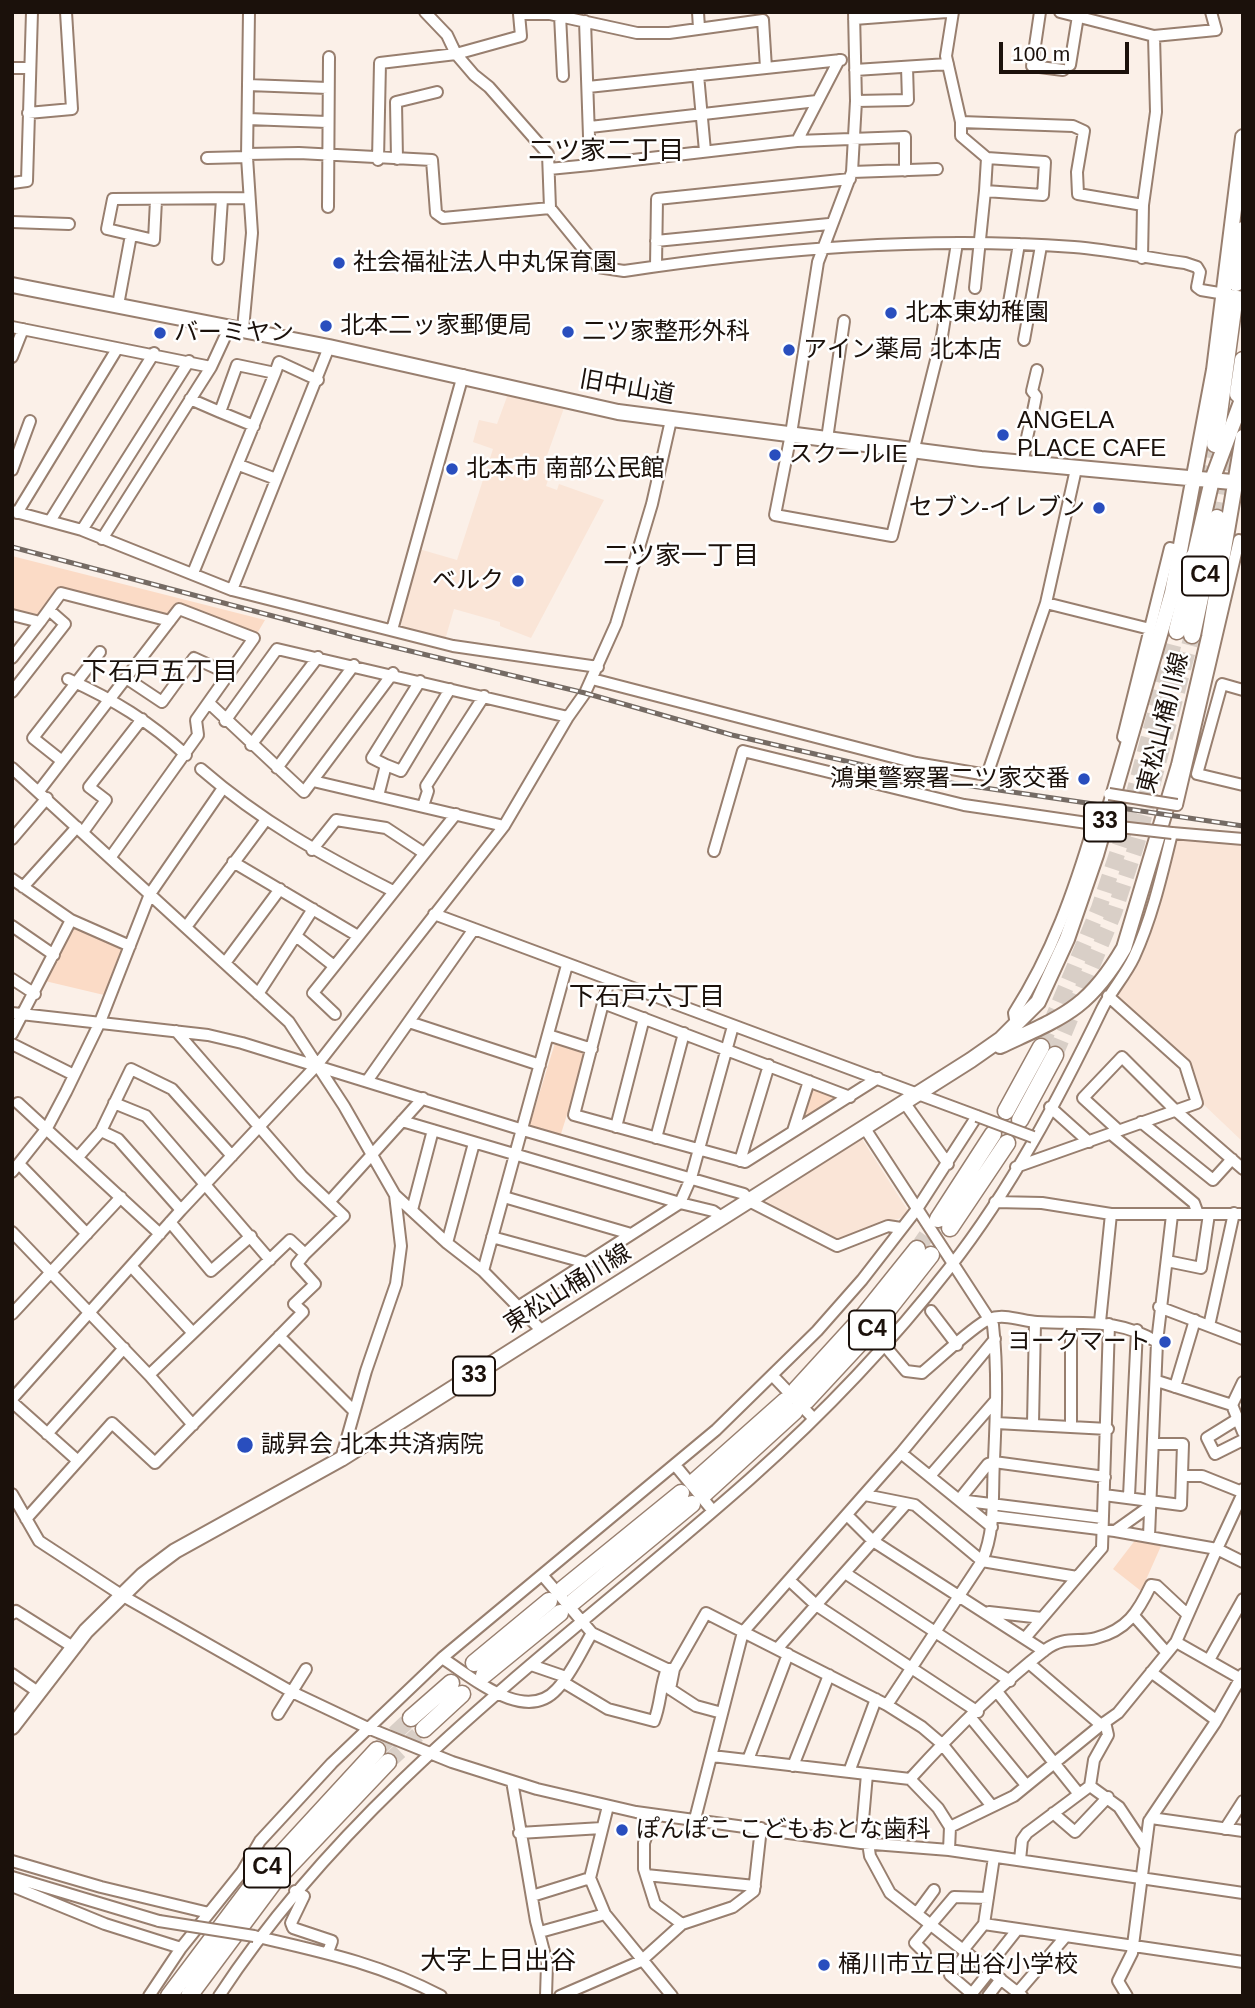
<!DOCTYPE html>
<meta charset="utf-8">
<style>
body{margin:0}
#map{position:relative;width:1255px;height:2008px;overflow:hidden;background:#fbf0e8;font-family:Arial,sans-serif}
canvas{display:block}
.frame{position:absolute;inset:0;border:14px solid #1b110b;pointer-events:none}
.scale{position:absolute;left:999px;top:42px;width:130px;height:32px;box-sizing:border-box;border:4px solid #1b110b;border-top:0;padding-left:9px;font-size:21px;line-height:24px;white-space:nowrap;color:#1b110b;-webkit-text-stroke:5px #fff;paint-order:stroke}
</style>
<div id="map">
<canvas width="1255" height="2008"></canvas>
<div class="frame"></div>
<div class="scale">100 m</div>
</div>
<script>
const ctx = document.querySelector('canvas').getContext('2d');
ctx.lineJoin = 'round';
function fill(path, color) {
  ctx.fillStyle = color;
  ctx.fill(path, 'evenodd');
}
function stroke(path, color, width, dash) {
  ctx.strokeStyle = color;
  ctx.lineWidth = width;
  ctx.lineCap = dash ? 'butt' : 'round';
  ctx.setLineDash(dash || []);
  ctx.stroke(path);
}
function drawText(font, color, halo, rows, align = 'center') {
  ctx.font = font + ' Arial,"Noto Sans JP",sans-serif';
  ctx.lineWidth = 5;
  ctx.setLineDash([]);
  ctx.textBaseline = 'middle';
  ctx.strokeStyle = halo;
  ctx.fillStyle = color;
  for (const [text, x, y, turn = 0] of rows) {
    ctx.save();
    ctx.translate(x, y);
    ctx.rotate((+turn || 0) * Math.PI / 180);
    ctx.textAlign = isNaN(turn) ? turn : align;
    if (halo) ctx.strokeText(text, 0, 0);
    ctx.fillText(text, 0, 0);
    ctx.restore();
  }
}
const built = new Path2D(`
 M508,394L564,408L544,464L543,473L549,477L546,486L557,490L559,484L604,500L531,638L500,626V622L454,609L445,640L403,629L401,625L419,549L457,560L493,449L473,442L479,420L497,424Z
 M1172,833L1243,842V1142L1202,1103L1187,1062L1111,993L1131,966Z
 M862,1139L910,1214L839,1243L760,1203Z`);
const green = new Path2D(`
 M12,556L265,620L255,637L175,608L165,620L58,590L41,615L12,609Z
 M75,927L119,944L121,949L104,995L45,981L71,929Z
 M555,1043L586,1054L560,1137L529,1127Z
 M810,1087L839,1095V1099L804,1121L801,1119Z
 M1136,1539L1161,1546L1141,1591L1113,1569Z`);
const highwayTunnel = new Path2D(`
 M1208,482L1215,444
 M1217,518L1231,438
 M1041,1047L1099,908L1121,842L1177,631
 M1055,1055L1114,913L1137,843L1192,635
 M917,1249L938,1219
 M377,1750L411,1718
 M388,1762L424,1729`);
const minor = new Path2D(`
 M425,12L447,35L456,54L474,75L489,87L548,154L550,208L598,267L624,271C773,249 924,236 1074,247C1111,250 1148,258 1185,263L1197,267L1200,272L1197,287L1201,290L1243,297
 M698,12L699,28
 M854,12L856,101L852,172L818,262L791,434L775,515L892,536L942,336L957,243
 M953,12L946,56L961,122V136L987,158L1045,162L1043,195L985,191L987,158
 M1040,12L1032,66L1063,70
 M1060,12L1154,36L1156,112L1143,205L1142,258
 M560,15L563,76
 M854,19L947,12
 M585,21L590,165L797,141L839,60
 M1154,36L1216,30L1211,12
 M1070,65L1078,16
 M12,68H30
 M855,70L948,64
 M698,75L705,151
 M248,85L328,88
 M588,87L841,60
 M856,101L908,100L907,67
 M28,113L72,109L66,12
 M248,119L327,122
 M961,122L1073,126L1084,131L1077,172L1078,194L1143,205
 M590,127L817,101
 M797,141L905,137V171
 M247,154L299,153L432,160L436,213L443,218L550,208
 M207,158L247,157
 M397,159L396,102L437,92
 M378,160L380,63L456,54L521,36L519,14H550L637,33H669L763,20L766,68
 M549,169L590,165
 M852,172L937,169
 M12,183L27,181L32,12
 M156,200L154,240L107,229L113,199L249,198
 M328,207L329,57
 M12,222L69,224
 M656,241L829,224
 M218,259L222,199
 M656,266L657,199L850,179
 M975,288L985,191
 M118,305L131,235
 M946,308L967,311
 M1007,314L1019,244
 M12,327L211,367L230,326
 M243,329L252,233L247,157L249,12
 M1024,340L1041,246
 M12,357L23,329
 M275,373L279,362L318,380
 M190,399L220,412
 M827,439L844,321
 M1023,463C1025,439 1032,420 1036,396L1032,391L1037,370
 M239,465L276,479
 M12,470L30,421
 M12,511L82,530L232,590L453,646L598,667
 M17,513L117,349
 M50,521L154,353
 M82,530L189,361
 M102,539L211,367
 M193,573L275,373L237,365L220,412L254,426
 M232,590L329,347
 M1046,603L1150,629
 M12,615L40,622L61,593L170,621
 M392,630L463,375
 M12,658L40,622
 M126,678L162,702L194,658L229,674
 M68,679C114,700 149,721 186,755
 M592,679L916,763L987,775L1046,603L1076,469
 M1243,690L1222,684L1197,774L1243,785
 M12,692L65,624L49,610
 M209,703L304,792L393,673
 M225,721L277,649L568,717
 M1123,737L1170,548L1178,550
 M251,745L318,657
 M62,761L33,738L100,652
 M386,765L401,771L450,689
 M12,768L289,1022L344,1106L395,1195L447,1243L483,1271L543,1332
 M277,768L354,665
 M201,769C262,822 322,855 393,891
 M313,781L504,826
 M39,791L179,609L254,638L196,720L198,735L110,858
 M378,796L386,765L372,758L420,681
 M1177,805L1239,540
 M423,806L428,791L426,786L484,696
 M83,832L106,800L89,787L142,719
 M12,839L47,798
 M312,850L336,820L386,828L424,853
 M714,851L743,751L964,805L1094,824C1074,891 1052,954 1014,1013L1016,1025
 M233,862L358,936
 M12,879L71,920L130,946
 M23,887L77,827
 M12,926L54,955
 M186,927L265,821
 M296,936L334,966
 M225,963L280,889
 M12,979L35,994
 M609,980L574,1115L745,1162L878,1078
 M258,994L313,909
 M603,1003L850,1097
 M12,1013L208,1035L242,1043L523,1130L744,1194L749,1201L837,1246L888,1226L901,1228
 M335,1014L313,993L456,814
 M409,1022L540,1065
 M176,1031L302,1176L344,1216L305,1254
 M12,1034L71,920
 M548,1035L592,1049
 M12,1044L74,1075
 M367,1081L474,929
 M904,1102L948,1164
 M18,1103L160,1234
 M114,1103L146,1116L270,1260
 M1050,1107L1089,1142
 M402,1121L680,1203L691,1178L733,1026
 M1141,1122L1213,1180L1232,1159
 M616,1127L644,1018
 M864,1127L993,1325C998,1370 996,1416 994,1460C992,1495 996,1529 982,1561L887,1705
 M1118,1130L1083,1098L1122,1057L1175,1110L1243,1169
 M101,1131L118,1139L181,1210
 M793,1131L809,1081
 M1111,1134L1194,1203L1198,1214
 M656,1138L684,1033
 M79,1156L101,1131L131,1069L172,1089L232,1156
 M740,1161L769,1065
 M19,1164L87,1234
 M1016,1167L1197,1103L1185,1065L1108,996
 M12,1172L47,1128L66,1092L100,1022L150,894L223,788
 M504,1197L631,1234
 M330,1201L423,1098
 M995,1202L1042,1203L1111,1214H1243
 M412,1210L433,1130
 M170,1222L211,1271L251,1236
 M12,1232L149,1375L193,1333
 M492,1237L587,1263
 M447,1243L474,1143
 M1167,1261L1201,1268L1209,1214
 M483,1271L567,965
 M518,1307L680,1203L713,1211L723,1218
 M1159,1307L1243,1339
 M931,1311L957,1345
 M12,1314L121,1197
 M1100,1322L1111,1214
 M1071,1323V1426
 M1209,1326L1234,1213
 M279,1336L354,1411
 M885,1346L906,1371L922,1373C938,1360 973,1326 989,1319C1004,1313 1022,1321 1037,1322C1083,1325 1116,1317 1157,1342
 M149,1375L193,1425
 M773,1376L814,1419
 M1157,1381L1232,1405
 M1243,1382L1232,1405L1243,1432
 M1175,1387L1195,1320
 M12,1399L181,1210L317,1065L504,826L568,717L585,693L616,624L652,504L671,420
 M12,1402L78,1461
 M1236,1420L1207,1438L1215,1454L1243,1440
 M996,1423L1108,1429
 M1033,1424L1035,1322
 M47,1434L124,1348
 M901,1453L992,1527
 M341,1459L366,1371L396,1284L401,1246L395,1195
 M675,1465L713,1511
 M930,1476L996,1400
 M1182,1476H1202L1242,1492L1243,1489
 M1243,1493L1217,1549L1243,1562
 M12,1494L39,1541L123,1596L292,1692L368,1728L452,1762L537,1789L636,1812L861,1843L949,1850L1243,1893
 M865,1495L915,1505L982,1561L1077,1577
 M1104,1495L1181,1505L1183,1444H1155
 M1129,1496L1137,1330
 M959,1500L988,1464L994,1462L1105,1477
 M959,1500L1103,1518
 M847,1515L873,1541L1044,1651
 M993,1516L1115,1531L1150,1506
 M26,1519L112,1423L155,1463L303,1312L294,1304L315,1284L297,1264L305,1254L290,1240L193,1333L131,1266
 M1149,1536L1157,1342L1172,1215
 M845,1573L1010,1681
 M543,1576L592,1633L667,1669H674L706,1613L887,1705L922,1727L942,1744L991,1805
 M789,1580L816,1605L978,1712
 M989,1612L1042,1618
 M12,1614L16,1611L73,1647
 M1135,1617L1167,1653
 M1025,1638L1102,1548L1109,1324
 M1176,1642L1243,1680
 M777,1649L906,1504
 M442,1658C471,1676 525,1725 557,1689C572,1673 581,1651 592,1633
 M1209,1660L1243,1599
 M1030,1664L1101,1725L1118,1713L1176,1642L1217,1549L1115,1531
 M531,1665L566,1677
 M674,1669L670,1689L696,1706L722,1713
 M1151,1672L1216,1720
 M12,1674L38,1692
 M563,1682L608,1709L654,1721C661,1704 660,1686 667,1669
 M998,1693L1079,1794
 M278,1714L306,1669
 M971,1718L1026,1785
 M712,1756L910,1779L938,1808L950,1827L949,1850
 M748,1760L788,1654
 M793,1766L829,1675
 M849,1772L876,1699
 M910,1779C951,1734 997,1687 1045,1650C1065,1635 1078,1643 1096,1638C1127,1630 1138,1612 1151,1585L1157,1586L1188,1615
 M512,1781L536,1921L547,1963L546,1996
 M1090,1786L1119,1807L1145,1846
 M608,1806L590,1878L605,1914L672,1996
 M1053,1813L1075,1832L1108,1797
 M654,1815L644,1843V1869L655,1904L682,1924
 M1151,1818L1243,1831
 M695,1819L743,1632L901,1453L995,1339
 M950,1827L1014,1796L1101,1725
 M1225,1829L1243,1801
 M519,1833L602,1828
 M861,1843L867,1774
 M868,1843L870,1856L890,1893L1022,1996
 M1020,1860L1022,1840L1027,1833L1090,1786L1094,1760L1108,1735L1105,1722
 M12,1861L101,1887L209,1913
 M646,1875L755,1886
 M12,1877L159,1921
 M12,1886L105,1924L181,1948
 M295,1891L304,1896L291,1923L293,1928L332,1941L328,1952
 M532,1896L590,1878
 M917,1913L934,1890
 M984,1924L1243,1962
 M540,1932L605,1914
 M254,1936C323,1952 378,1963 441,1996
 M963,1950L984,1924L994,1857
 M925,1953L915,1943L954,1897L988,1898
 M967,1953L950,1975L972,1994
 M987,1968L1017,1930
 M1018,1992L1066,1936
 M149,1996L181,1948L242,1872L260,1841L332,1763L442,1658L716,1430L817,1331L862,1280L917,1209L977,1116L434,914
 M219,1996C356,1787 566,1642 750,1479C823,1414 890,1344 950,1267C1011,1189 1059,1098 1102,1009C1111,991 1125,976 1134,957C1152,918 1162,874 1172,833L1243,839
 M560,1996L641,1961L682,1924L733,1907L754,1891L761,1828
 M970,1996L990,1971
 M988,1996L1001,1979
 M1127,1996L1118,1981L1132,1953L1149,1821L1215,1723L1243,1674`);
const major = new Path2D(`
 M12,285L329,347L618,412L981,459L1243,483
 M1176,586L1195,553L1212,480L1243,397
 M1000,1046C1062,1017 1088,1010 1124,948L1179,765L1209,637L1243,437
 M12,1727L86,1631L143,1575L175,1551L341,1459L971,1060L1001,1039L1038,1002L1067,939L1096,855L1172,593L1214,370L1243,137`);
const highway = new Path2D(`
 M1236,283L1243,230
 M1238,394L1243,360
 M1215,444L1234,302
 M1177,631L1190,578
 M1192,635L1217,518
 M1006,1111L1041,1047
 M1020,1120L1055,1055
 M938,1219L993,1134
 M950,1228L1007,1143
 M796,1390L860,1320L917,1249
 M806,1401L872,1330L931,1255
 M695,1481L785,1401
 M704,1494L795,1411
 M563,1589L681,1493
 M573,1602L692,1504
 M474,1663L549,1601
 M484,1675L560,1613
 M411,1718L451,1683
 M424,1729L462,1694
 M169,1996L251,1887L377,1750
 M189,1996L274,1882L388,1762`);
const rail = new Path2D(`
 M12,547L356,638L585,693L732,735L924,779L1243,826`);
const minorBridge = new Path2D(`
 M1109,794L1177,805
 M1094,824L1172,833
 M977,1116L1033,1137
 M159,1921L254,1936`);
const markers = [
 [339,263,7,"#294ebe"],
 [891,313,7,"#294ebe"],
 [326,326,7,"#294ebe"],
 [568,332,7,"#294ebe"],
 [160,333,7,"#294ebe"],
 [789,350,7,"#294ebe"],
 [1003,435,7,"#294ebe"],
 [775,455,7,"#294ebe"],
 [452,469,7,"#294ebe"],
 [1099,508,7,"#294ebe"],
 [518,581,7,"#294ebe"],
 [1084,779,7,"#294ebe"],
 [1165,1342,7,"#294ebe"],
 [245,1445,9,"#294ebe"],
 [622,1830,7,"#294ebe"],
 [824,1965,7,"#294ebe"]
];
const shields = [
 [1205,576,46],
 [1105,822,42],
 [872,1330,46],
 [474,1376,42],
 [267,1868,46]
];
const shieldNames = [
 ["C4",1205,576],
 ["33",1105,822],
 ["C4",872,1330],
 ["33",474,1376],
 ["C4",267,1868]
];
const poiNames = [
 ["社会福祉法人中丸保育園",353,263],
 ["北本東幼稚園",905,313],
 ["北本二ッ家郵便局",340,326],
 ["二ツ家整形外科",582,332],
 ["バーミヤン",174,333],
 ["アイン薬局 北本店",803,350],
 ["ANGELA",1017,421],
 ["PLACE CAFE",1017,449],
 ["スクールIE",789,455],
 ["北本市 南部公民館",466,469],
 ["セブン-イレブン",1085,508,"right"],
 ["ベルク",504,581,"right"],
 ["鴻巣警察署二ツ家交番",1070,779,"right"],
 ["ヨークマート",1151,1342,"right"],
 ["誠昇会 北本共済病院",261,1445],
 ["ぽんぽこ こどもおとな歯科",636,1830],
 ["桶川市立日出谷小学校",838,1965]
];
const streetNames = [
 ["旧中山道",627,388,10],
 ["東松山桶川線",1164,723,-76],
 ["東松山桶川線",568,1289,-32]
];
const neighbourhoodNames = [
 ["二ツ家二丁目",606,152],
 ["二ツ家一丁目",681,557],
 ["下石戸五丁目",160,673],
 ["下石戸六丁目",647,998],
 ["大字上日出谷",498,1962]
];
fill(built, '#fae5d7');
fill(green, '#fbdbc6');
stroke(highwayTunnel, '#d9cfc7', 16, [16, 8]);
stroke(minor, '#987f6f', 14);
stroke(major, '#987f6f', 18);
stroke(highway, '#987f6f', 19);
stroke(minor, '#fff', 10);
stroke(major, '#fff', 14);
stroke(highway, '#fff', 16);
stroke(rail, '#756b64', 5);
stroke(rail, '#fff', 2.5, [8]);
stroke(minorBridge, '#987f6f', 14, []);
stroke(minorBridge, '#fff', 10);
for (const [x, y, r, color] of markers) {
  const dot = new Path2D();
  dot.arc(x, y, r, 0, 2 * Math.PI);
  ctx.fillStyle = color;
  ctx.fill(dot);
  stroke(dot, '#fff', 2.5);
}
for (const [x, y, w] of shields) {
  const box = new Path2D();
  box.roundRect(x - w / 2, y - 19.5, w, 39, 5);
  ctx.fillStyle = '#fff';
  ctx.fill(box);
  stroke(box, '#1b110b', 2);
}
drawText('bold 23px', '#1b110b', null, shieldNames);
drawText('24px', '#1b110b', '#fff', poiNames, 'left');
drawText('24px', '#1b110b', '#fff', streetNames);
drawText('26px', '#1b110b', '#fff', neighbourhoodNames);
</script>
